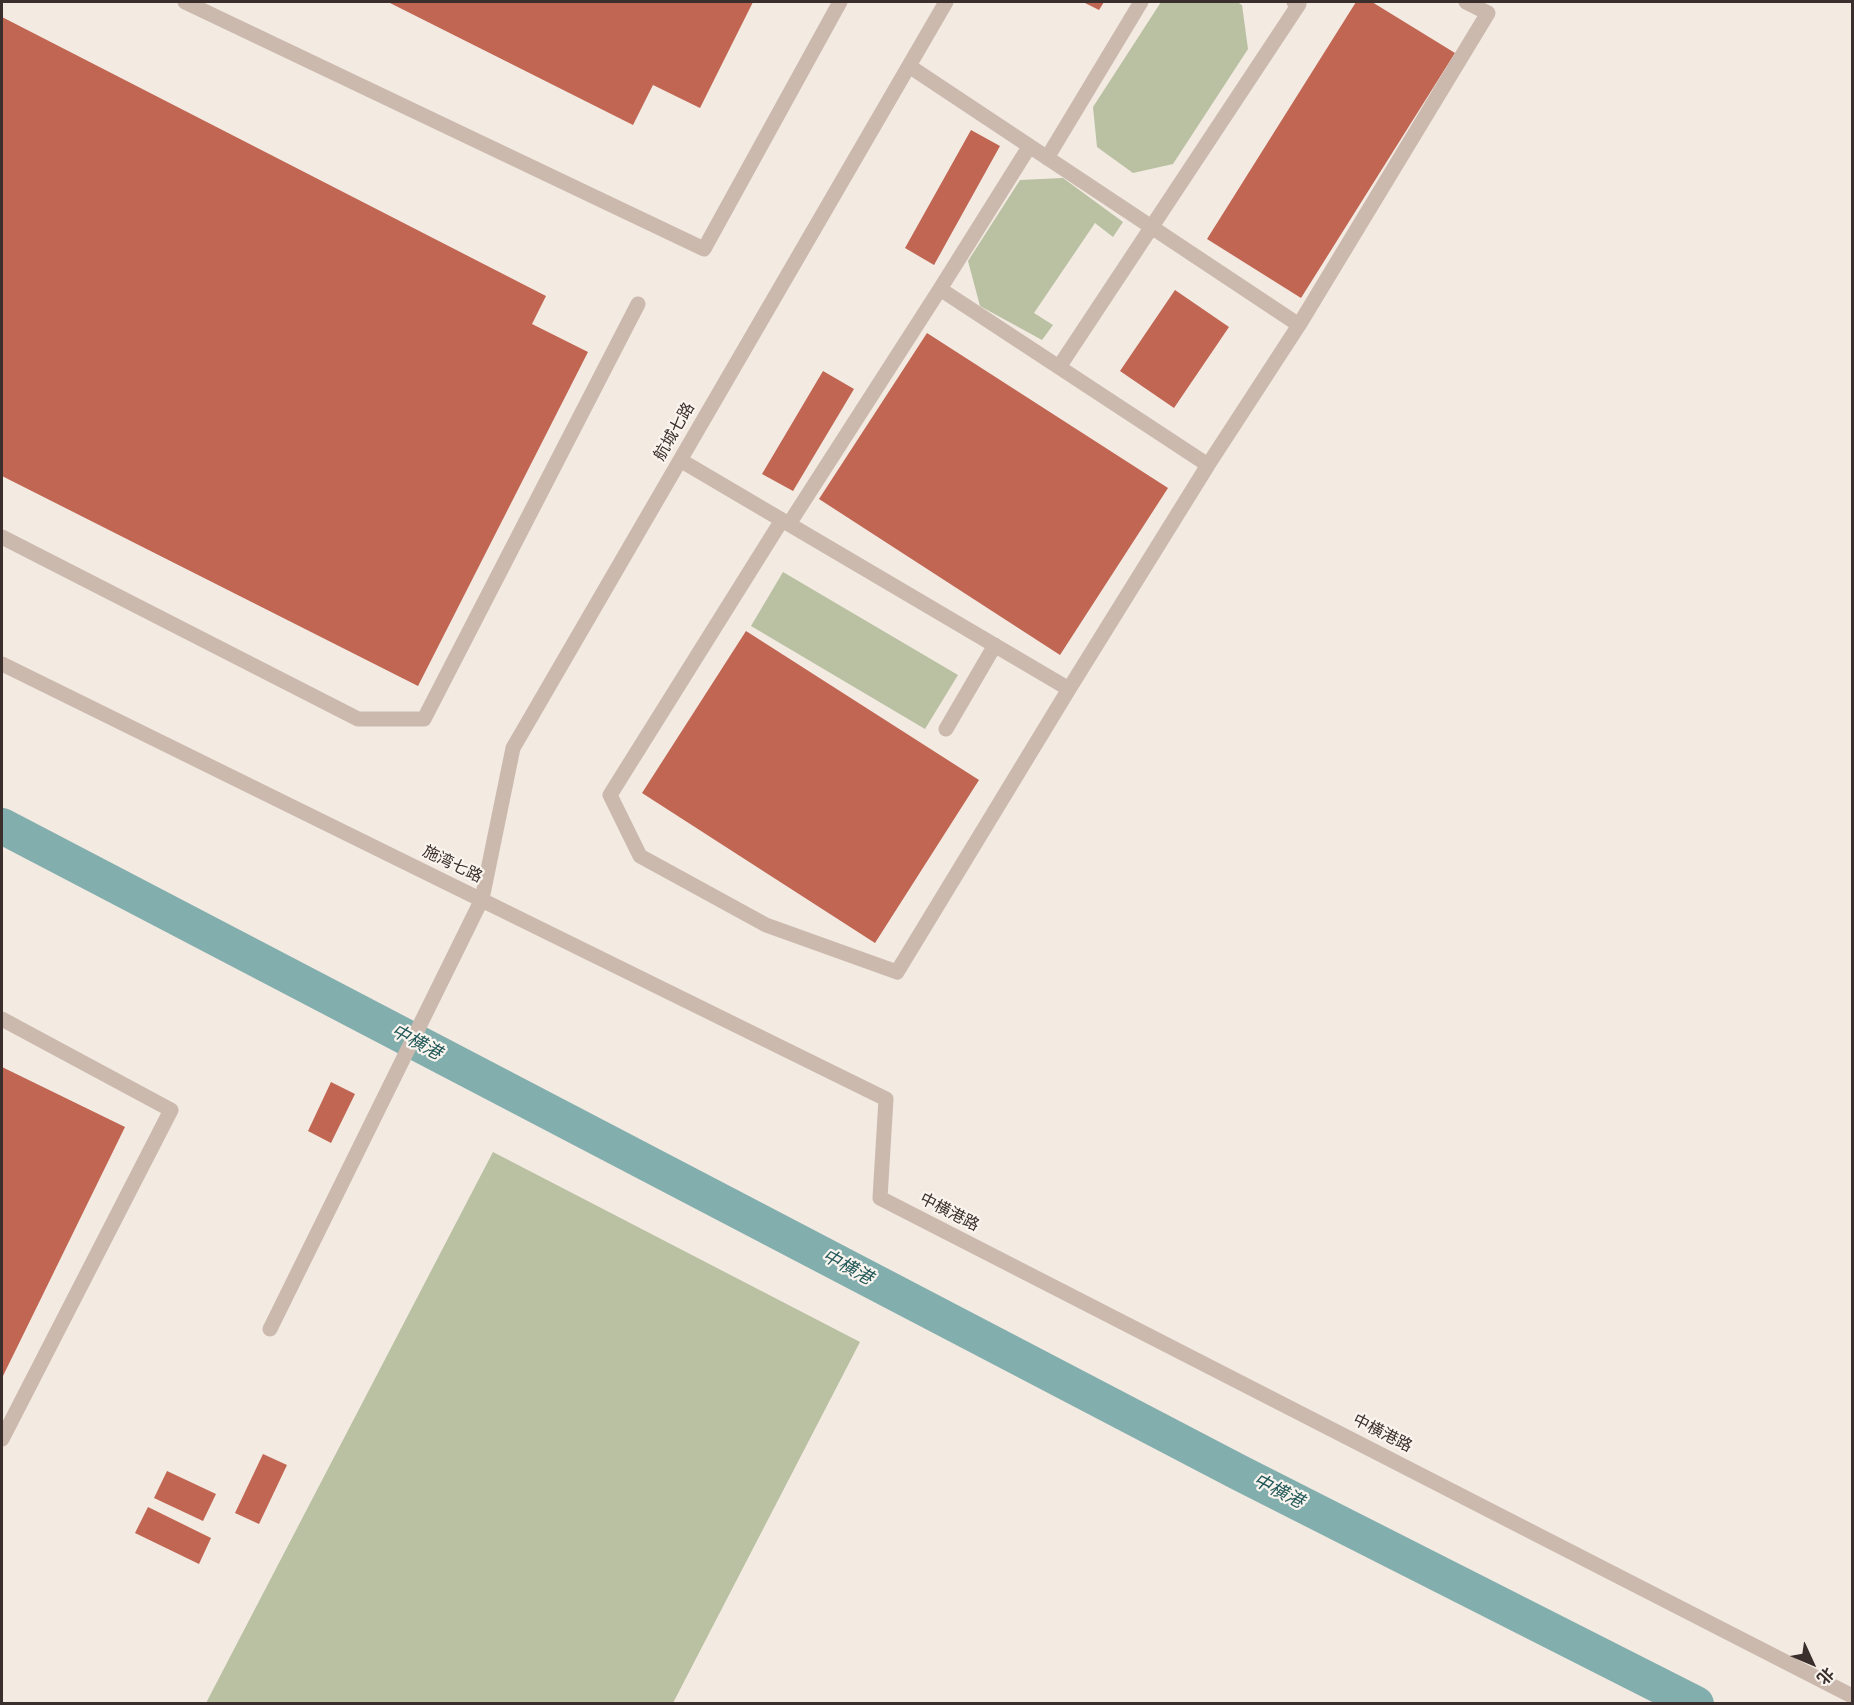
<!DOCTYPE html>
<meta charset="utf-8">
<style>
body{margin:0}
#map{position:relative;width:1854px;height:1705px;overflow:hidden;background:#f3eae2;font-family:Poppins,"Noto Sans SC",sans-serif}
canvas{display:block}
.frame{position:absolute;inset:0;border:3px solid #3a2f2c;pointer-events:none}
.north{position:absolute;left:1782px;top:1633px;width:60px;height:60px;-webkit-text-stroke:4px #faf4ef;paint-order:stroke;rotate:134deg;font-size:16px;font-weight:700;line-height:24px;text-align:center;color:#3a2f2c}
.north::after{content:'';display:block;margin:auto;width:21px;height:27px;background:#3a2f2c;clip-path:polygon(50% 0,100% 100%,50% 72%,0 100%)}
</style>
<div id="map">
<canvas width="1854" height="1705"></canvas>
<div class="frame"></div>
<div class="north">北</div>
</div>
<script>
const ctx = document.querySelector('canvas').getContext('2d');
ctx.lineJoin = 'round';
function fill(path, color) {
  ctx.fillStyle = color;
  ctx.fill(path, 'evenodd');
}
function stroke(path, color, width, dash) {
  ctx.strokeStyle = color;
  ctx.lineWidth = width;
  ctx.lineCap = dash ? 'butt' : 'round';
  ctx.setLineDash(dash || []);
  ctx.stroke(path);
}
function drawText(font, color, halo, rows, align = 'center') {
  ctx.font = font + ' Poppins,"Noto Sans SC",sans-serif';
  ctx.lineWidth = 4.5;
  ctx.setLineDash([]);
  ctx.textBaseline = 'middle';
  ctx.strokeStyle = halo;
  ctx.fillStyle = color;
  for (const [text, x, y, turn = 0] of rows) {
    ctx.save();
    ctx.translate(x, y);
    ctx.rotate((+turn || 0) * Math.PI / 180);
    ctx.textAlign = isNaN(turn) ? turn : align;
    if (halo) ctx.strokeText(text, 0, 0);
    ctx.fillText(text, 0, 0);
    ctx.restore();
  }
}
const green = new Path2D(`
 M1161,2H1237L1242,5L1248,49L1173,164L1133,173L1097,147L1093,107Z
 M1063,178L1123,222L1113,237L1095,223L1034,313L1053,325L1042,340L980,306L968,261L1020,180Z
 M783,572L958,675L925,729L751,626Z
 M493,1152L860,1342L673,1703H206Z`);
const canal = new Path2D(`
 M2,826L1240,1473L1696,1704`);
const building = new Path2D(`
 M388,2H753L700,108L653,85L633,125Z
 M1083,2H1104L1099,10Z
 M1356,2H1372L1455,53L1301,298L1207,239Z
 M2,17L546,296L532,324L588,352L418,686L2,476Z
 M971,130L1000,146L934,265L905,248Z
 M1175,290L1229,327L1174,408L1120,371Z
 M927,333L1168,488L1060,655L819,499Z
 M823,371L854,389L793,491L762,474Z
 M746,631L979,780L875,943L642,793Z
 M2,1067L125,1127L2,1378Z
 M331,1082L355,1094L331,1143L308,1131Z
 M263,1454L287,1465L259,1524L235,1513Z
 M167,1471L216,1494L203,1521L154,1498Z
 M148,1507L211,1538L199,1564L135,1533Z`);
const minor = new Path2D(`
 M185,2L704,249L840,2
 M909,66L1299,325L1208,465
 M1047,158L1141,2
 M940,289L1029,147
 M1299,325L1488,13L1466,2
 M1059,367L1299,4L1294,2
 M680,460L1069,689L897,972L766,925L640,856L610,795L782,520
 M789,524L940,289L1208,465L1069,689
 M2,537L358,719H424L638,304
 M2,664L886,1099L880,1198L1852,1696
 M946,729L995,645
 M2,1019L171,1110L2,1439
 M270,1329L482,899L513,748L946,2`);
const streetNames = [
 ["航城七路",675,432,-60],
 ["施湾七路",452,865,26],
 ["中横港路",949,1213,27],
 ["中横港路",1382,1434,27]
];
const waterNames = [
 ["中横港",416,1043,28],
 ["中横港",847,1268,28],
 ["中横港",1278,1492,27]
];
fill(green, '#b9c1a2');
stroke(canal, '#82aead', 36);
fill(building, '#c06653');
stroke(minor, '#cbb9ae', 15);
drawText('16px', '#3a2f2c', '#faf4ef', streetNames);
drawText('italic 18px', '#235a59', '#faf4ef', waterNames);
</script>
